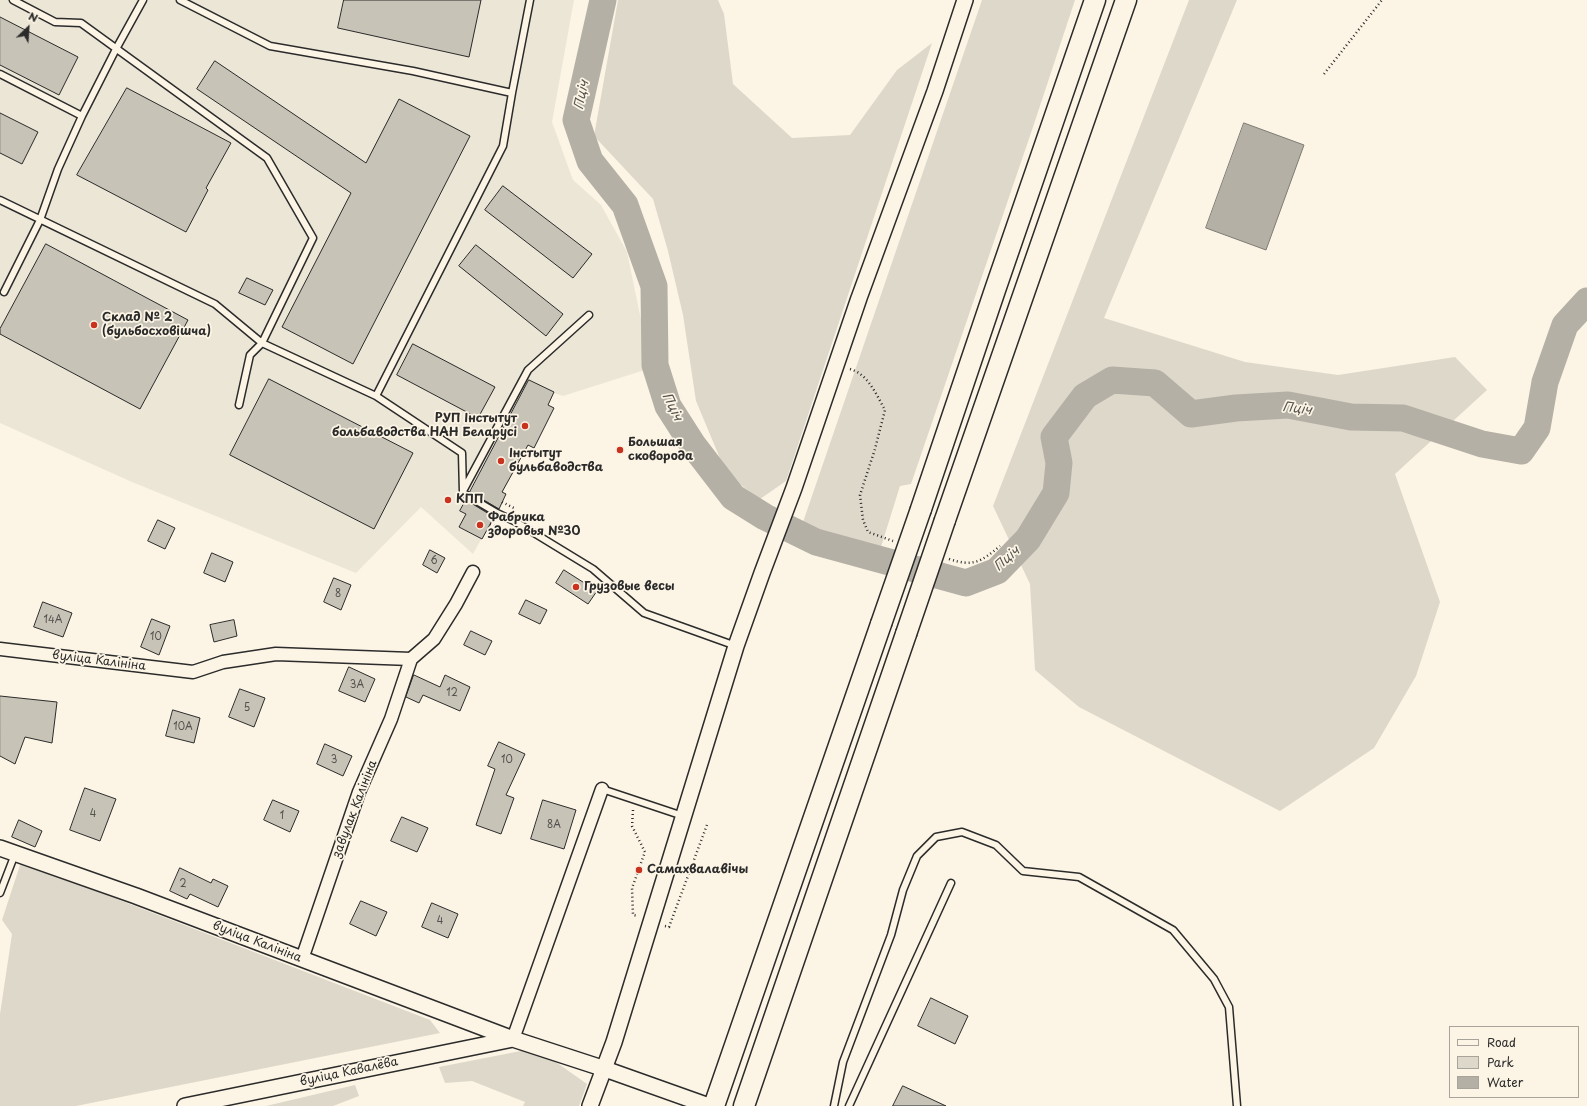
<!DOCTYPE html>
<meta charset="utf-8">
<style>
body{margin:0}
#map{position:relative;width:1587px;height:1106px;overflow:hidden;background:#fcf5e5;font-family:"Playpen Sans",sans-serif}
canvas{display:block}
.legend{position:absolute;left:1449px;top:1026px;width:130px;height:72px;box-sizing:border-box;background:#fcf5e5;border:1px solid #a8a49b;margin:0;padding:5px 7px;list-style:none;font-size:12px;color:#2b2b2b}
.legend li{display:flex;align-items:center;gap:8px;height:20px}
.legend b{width:20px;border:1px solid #a8a49b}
.north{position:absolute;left:8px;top:8px;width:40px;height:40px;-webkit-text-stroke:3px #fcf5e5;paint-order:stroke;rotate:25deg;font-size:11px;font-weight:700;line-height:16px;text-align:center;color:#2b2b2b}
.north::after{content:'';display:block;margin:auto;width:14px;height:18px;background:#2b2b2b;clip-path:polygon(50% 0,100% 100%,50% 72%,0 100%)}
</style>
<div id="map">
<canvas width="1587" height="1106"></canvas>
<ul class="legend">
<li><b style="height:5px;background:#fcf5e5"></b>Road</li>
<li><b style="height:11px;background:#ded8ca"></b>Park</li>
<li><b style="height:11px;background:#b4b0a5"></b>Water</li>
</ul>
<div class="north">N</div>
</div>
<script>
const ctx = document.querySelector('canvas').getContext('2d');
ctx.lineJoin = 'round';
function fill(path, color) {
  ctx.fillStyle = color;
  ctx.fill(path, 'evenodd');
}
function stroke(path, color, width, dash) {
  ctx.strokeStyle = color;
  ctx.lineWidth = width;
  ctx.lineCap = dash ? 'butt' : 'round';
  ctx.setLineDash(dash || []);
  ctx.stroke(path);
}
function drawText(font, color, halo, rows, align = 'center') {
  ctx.font = font + ' "Playpen Sans",sans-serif';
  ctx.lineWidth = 3.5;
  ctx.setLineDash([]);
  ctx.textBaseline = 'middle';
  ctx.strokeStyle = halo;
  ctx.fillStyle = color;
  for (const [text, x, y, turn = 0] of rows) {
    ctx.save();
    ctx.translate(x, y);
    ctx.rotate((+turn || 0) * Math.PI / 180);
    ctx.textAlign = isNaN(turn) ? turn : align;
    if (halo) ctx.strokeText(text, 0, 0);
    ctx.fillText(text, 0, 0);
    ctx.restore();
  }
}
const built = new Path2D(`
 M0,0H574L552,122L573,180L601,205L627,252L651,368L563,396L554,393L548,405L554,408L534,448L528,445L503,492L506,494L473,554L421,507L356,573L132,482L0,423Z`);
const green = new Path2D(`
 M618,0H718L724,14L733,84L792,138L850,135L897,70L932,43L786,481L760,499L727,475L696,401L683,315L668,251L653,199L594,136Z
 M982,0H1075L1033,127L911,484L900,486L880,550L820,536L802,525Z
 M1189,0H1237L1104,318L1245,362L1338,375L1455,357L1487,390L1395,474L1440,602L1416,676L1374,748L1280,811L1079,707L1035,670L1030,584L993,506Z
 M21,862L430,1020L440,1033L76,1106H0V1014L12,934L2,920Z
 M536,1048L587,1084L579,1106H523L525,1102L472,1081L445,1083L439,1067Z
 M355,1085L359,1096L333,1106H266Z`);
const water = new Path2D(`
 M1244,123L1304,145L1266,250L1206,228Z`);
const river = new Path2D(`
 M603,0L576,120L590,161L625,205L654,286L655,365L668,406L693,445L733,497L765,517L816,542L966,583L997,571L1028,539L1056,493L1059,463L1054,437L1085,396L1112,380L1155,383L1191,414L1236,408L1288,405L1351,417L1403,418L1482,444L1521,451L1537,428L1545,382L1565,325L1587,301`);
const building = new Path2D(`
 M344,0H481L469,57L338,28Z
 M0,17L78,57L59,95L0,65Z
 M215,61L366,163L399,99L470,136L353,364L282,327L351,193L197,89Z
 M127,88L231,143L206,188L208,190L186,232L77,175Z
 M0,113L38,132L22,164L0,153Z
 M503,186L592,254L573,278L485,210Z
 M46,244L188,320L140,409L0,334V329Z
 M476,245L563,314L546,336L459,266Z
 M247,278L273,290L265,305L239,293Z
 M413,344L495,387L478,418L397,375Z
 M269,379L413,453L374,529L230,455Z
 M529,380L554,392L548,405L554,408L534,448L528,445L502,492L506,494L499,509L470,492Z
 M466,500L494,517L482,539L459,527L466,514L460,511Z
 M158,520L175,528L165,549L148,541Z
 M430,550L445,558L437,573L423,565Z
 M212,553L233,562L225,582L204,573Z
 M564,570L597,591L588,604L556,583Z
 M334,578L351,585L341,610L324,602Z
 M526,600L547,610L540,624L519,614Z
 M43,602L72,613L63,637L34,627Z
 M152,619L170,626L159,655L141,647Z
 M234,620L237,636L214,642L210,625Z
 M471,631L492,641L485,655L464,645Z
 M349,667L375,679L365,702L339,691Z
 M414,675L440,687L445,675L470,687L460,711L423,695L419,703L406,697Z
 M240,689L265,698L254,727L229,717Z
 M0,696L57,702L52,743L25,737L15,764L0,756Z
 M173,710L200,718L194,743L166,736Z
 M499,742L525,754L506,795L514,798L501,834L476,825L495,769L488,766Z
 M325,744L352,756L343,776L317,764Z
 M85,788L116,799L100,841L70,830Z
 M273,800L299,811L290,832L264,820Z
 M543,800L576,810L564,849L531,839Z
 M402,817L428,828L417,852L391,841Z
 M19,820L42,831L35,847L12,837Z
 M180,868L211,883L213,879L228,886L218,907L190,894L187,899L170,891Z
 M361,901L387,912L376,936L350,924Z
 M432,903L458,914L448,938L422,927Z
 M931,998L968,1016L955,1044L918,1026Z
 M903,1086L946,1106H893Z`);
const path = new Path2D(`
 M1324,74L1382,0
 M850,369C868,374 876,394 885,410L875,449L860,495L863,520L868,532L893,541
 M502,502L516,509
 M490,524L510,533L511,531
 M949,559C973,567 981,562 1000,546
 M633,810L632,826L645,852L632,888L633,915L638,916
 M665,926L669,927L707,825`);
const service = new Path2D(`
 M13,0L55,22L81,23L267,158L313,238L262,343L250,355L239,405
 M180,0L270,46L413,71L512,93L503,146L376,396
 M0,74L82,116
 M512,93L530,0
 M0,200L215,304L262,343L376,396L462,453L463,493L497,513L516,522L593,569L644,613L736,646
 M4,292L40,220L58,169L82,116L116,49L143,0
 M463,491L528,370L589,315
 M602,789L683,816
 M0,893L15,854
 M834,1106L843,1062L891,935L903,890L917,856L936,837L962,832L996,845L1023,871L1079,877L1173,930L1214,979L1229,1007L1237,1106
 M849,1106L951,883`);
const minor = new Path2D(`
 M0,649L193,672L223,662L276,654L411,659
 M411,659L434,639L456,604L473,572
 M302,959L359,792L391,719L411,659
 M513,1039L602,789`);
const tertiary = new Path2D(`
 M0,848L136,896L513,1039L605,1069L709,1106
 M185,1106L513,1039
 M590,1106L614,1042L736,646L762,573L794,488L859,298L935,91L965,0`);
const trunk = new Path2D(`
 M921,509L995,290L1095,0
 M945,520L1126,0
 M714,1106L881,624
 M744,1106L906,634`);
const trunkBridge = new Path2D(`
 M881,624L921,509
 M906,634L945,520`);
const markers = [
 [94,325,4,"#c8321e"],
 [525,426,4,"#c8321e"],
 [620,450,4,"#c8321e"],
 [501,461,4,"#c8321e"],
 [448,500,4,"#c8321e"],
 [480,525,4,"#c8321e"],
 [576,587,4,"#c8321e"],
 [639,870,4,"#c8321e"]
];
const numberNames = [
 ["6",434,561],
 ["8",338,594],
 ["14А",53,620],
 ["10",156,637],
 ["3А",357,685],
 ["12",452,693],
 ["5",247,708],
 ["10А",183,727],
 ["3",334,760],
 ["10",507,760],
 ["4",93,814],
 ["1",282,816],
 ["8А",554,825],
 ["2",183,884],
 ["4",440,921]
];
const poiNames = [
 ["Склад № 2",102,318],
 ["(бульбосховішча)",102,332],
 ["РУП Інстытут",517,419,"right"],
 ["больбаводства НАН Беларусі",517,433,"right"],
 ["Большая",628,443],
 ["сковорода",628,457],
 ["Інстытут",509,454],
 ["бульбаводства",509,468],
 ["КПП",456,500],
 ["Фабрика",488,518],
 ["здоровья №30",488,532],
 ["Грузовые весы",584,587],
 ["Самахвалавічы",647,870]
];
const streetNames = [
 ["вуліца Калініна",99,661,7],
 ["завулак Калініна",355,809,-69],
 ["вуліца Калініна",257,942,21],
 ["вуліца Кавалёва",349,1072,-12]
];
const waterNames = [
 ["Пціч",582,95,-78],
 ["Пціч",672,407,64],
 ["Пціч",1297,409,7],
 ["Пціч",1007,559,-42]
];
fill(built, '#ece6d7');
fill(green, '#ded8ca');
fill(water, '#b4b0a5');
stroke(water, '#7d7b74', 1);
stroke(river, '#b4b0a5', 27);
fill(building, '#c8c3b7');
stroke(building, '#2b2b2b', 1);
stroke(service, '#2b2b2b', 9);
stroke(minor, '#2b2b2b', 15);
stroke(tertiary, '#2b2b2b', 18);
stroke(trunk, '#2b2b2b', 23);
stroke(path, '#2b2b2b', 2.5, [1, 3]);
stroke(service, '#fcf5e5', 6);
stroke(minor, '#fcf5e5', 12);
stroke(tertiary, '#fcf5e5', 15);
stroke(trunk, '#fcf5e5', 20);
stroke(trunkBridge, '#2b2b2b', 23, []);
stroke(trunkBridge, '#fcf5e5', 20);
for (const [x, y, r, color] of markers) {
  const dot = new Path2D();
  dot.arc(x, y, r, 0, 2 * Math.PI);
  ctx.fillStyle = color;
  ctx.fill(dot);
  stroke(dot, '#fcf5e5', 1.5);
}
drawText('10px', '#52514e', null, numberNames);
drawText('bold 12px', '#2b2b2b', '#fcf5e5', poiNames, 'left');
drawText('12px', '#2b2b2b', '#fcf5e5', streetNames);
drawText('italic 13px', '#545350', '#fcf5e5', waterNames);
</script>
